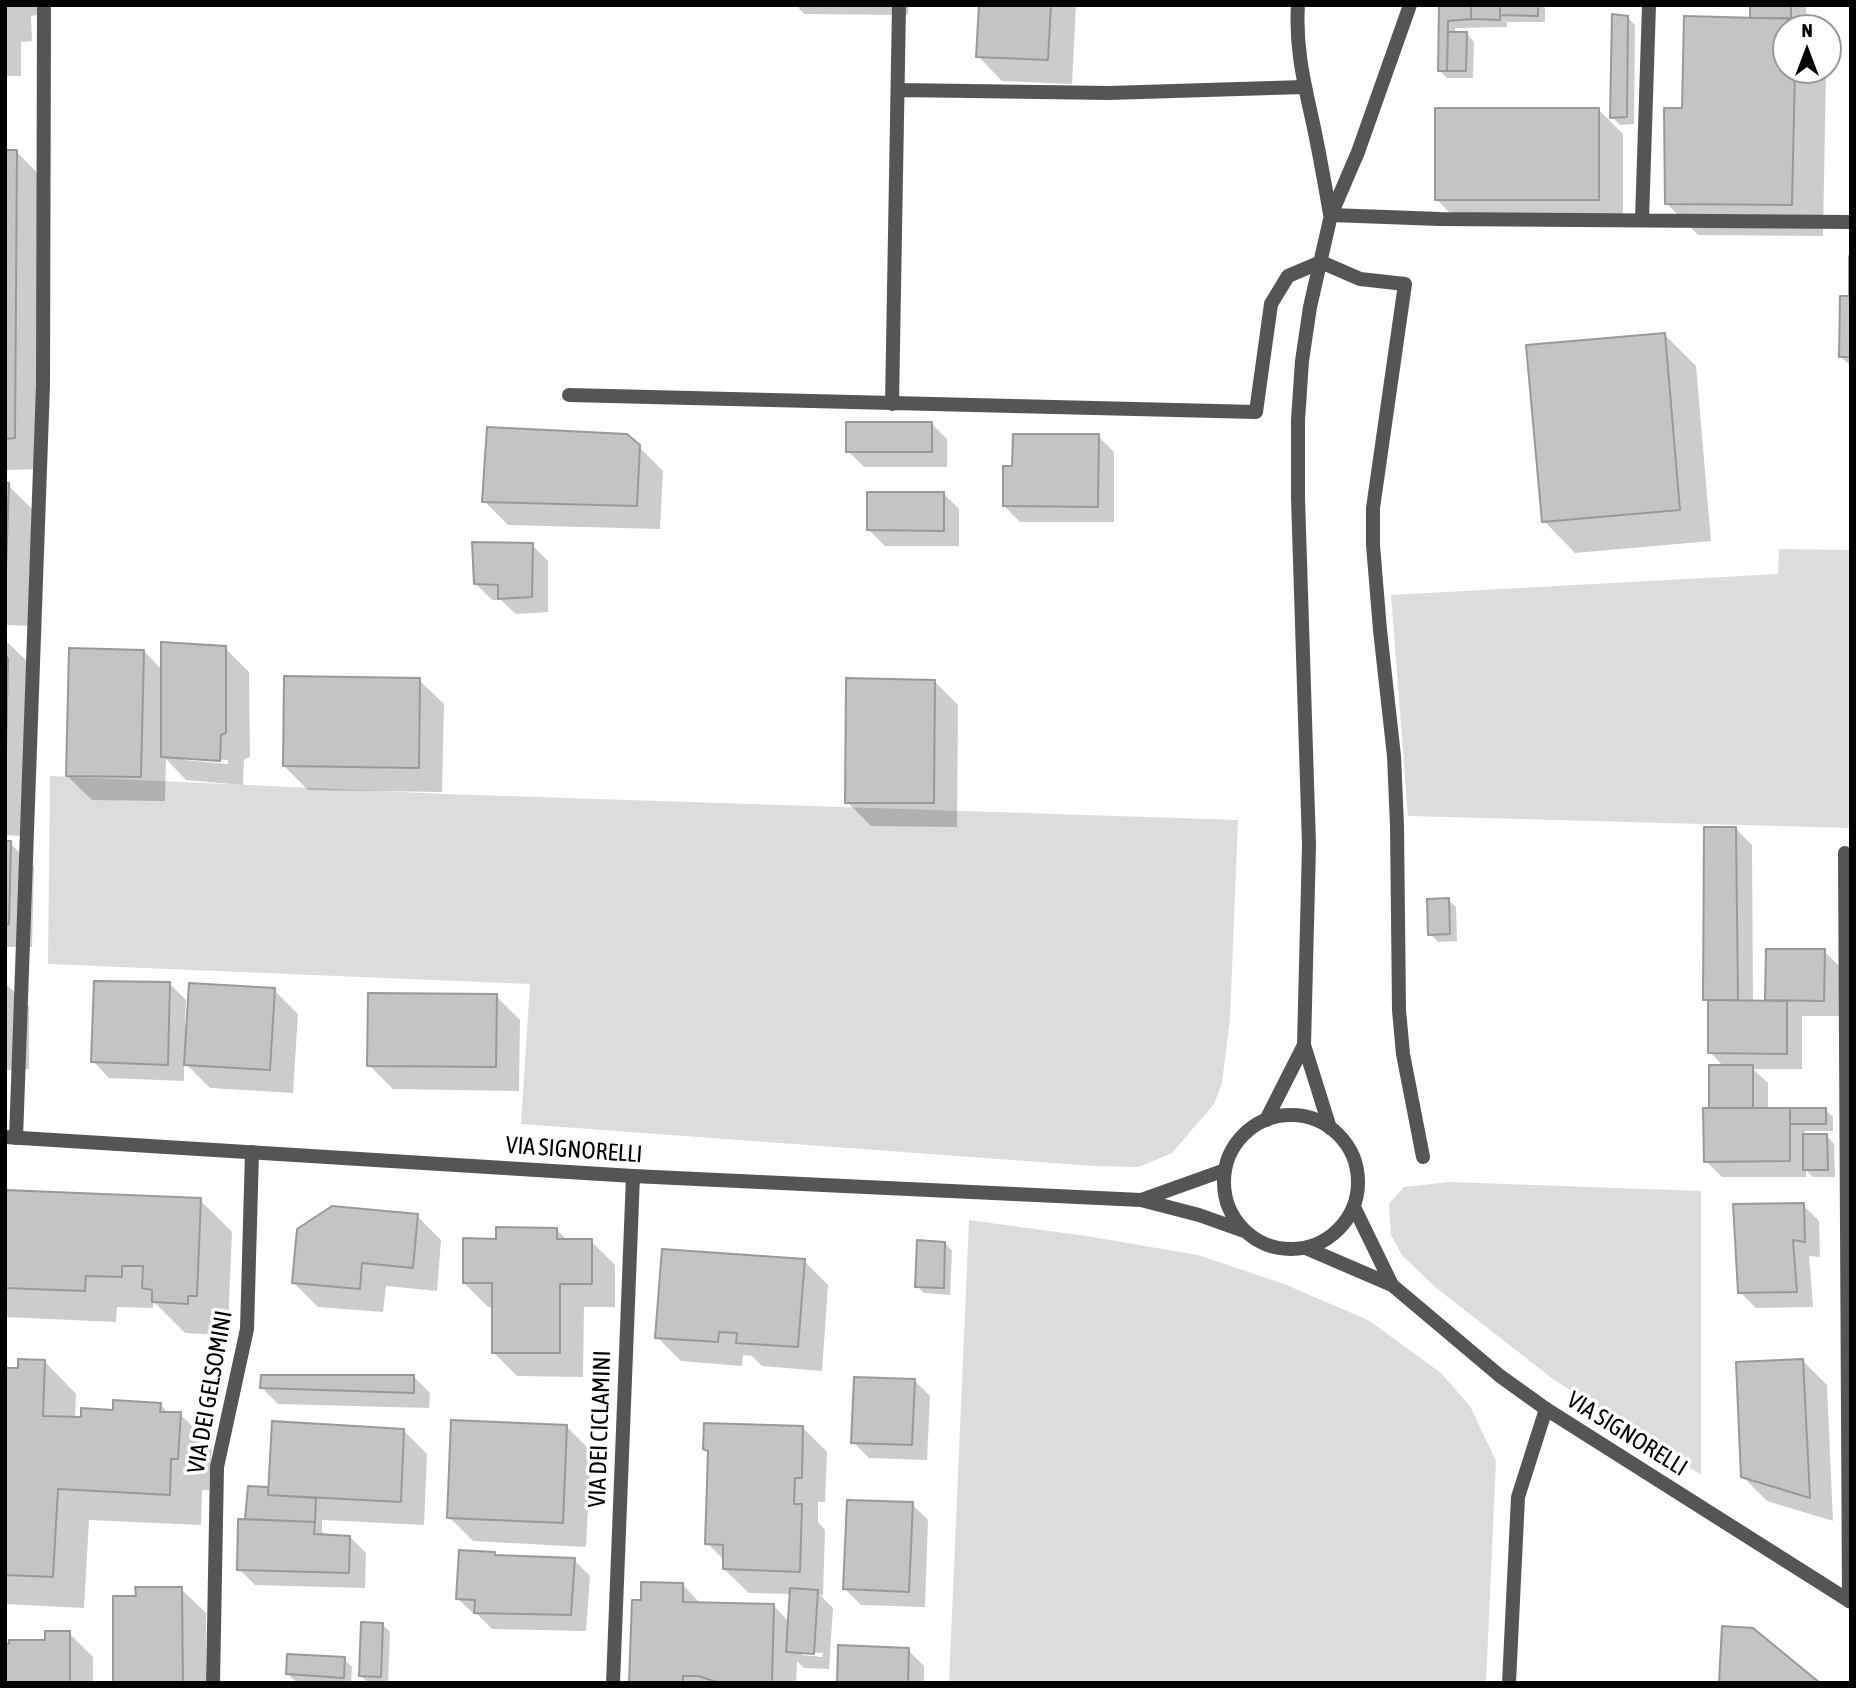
<!DOCTYPE html>
<style>
body{margin:0}
#map{position:relative;width:1856px;height:1688px;overflow:hidden;background:#fff;font-family:"Asap Condensed",sans-serif}
canvas{display:block}
.frame{position:absolute;inset:0;border:7px solid #000;pointer-events:none}
.north{position:absolute;left:1772px;top:14px;width:70px;height:70px;box-sizing:border-box;background:#fff;border:2px solid #999;border-radius:50%;rotate:0deg;font-size:19px;font-weight:700;line-height:28px;text-align:center;color:#000}
.north::after{content:'';display:block;margin:auto;width:24px;height:32px;background:#000;clip-path:polygon(50% 0,100% 100%,50% 72%,0 100%)}
</style>
<div id="map">
<canvas width="1856" height="1688"></canvas>
<div class="frame"></div>
<div class="north">N</div>
</div>
<script>
const ctx = document.querySelector('canvas').getContext('2d');
ctx.lineJoin = 'round';
function fill(path, color) {
  ctx.fillStyle = color;
  ctx.fill(path, 'evenodd');
}
function stroke(path, color, width, dash) {
  ctx.strokeStyle = color;
  ctx.lineWidth = width;
  ctx.lineCap = dash ? 'butt' : 'round';
  ctx.setLineDash(dash || []);
  ctx.stroke(path);
}
function drawText(font, color, halo, rows, align = 'center') {
  ctx.font = font + ' "Asap Condensed",sans-serif';
  ctx.lineWidth = 7;
  ctx.setLineDash([]);
  ctx.textBaseline = 'middle';
  ctx.strokeStyle = halo;
  ctx.fillStyle = color;
  for (const [text, x, y, turn = 0] of rows) {
    ctx.save();
    ctx.translate(x, y);
    ctx.rotate((+turn || 0) * Math.PI / 180);
    ctx.textAlign = isNaN(turn) ? turn : align;
    if (halo) ctx.strokeText(text, 0, 0);
    ctx.fillText(text, 0, 0);
    ctx.restore();
  }
}
const green = new Path2D(`
 M1779,549L1851,550V828L1408,816L1391,595L1778,574Z
 M50,776L445,794L1238,820L1230,1019L1222,1083L1214,1104L1172,1153L1139,1167L1094,1166L521,1124L530,984L48,964Z
 M1450,1182L1701,1191V1475L1553,1379L1435,1287L1402,1255L1391,1235L1389,1204L1404,1187Z
 M969,1220L1086,1236L1198,1255L1284,1284L1368,1320L1441,1373L1470,1406L1496,1461L1486,1683H949Z`);
const shadow = new Path2D(`
 M5,5H37V15L31,16L32,41L21,42V76H5Z
 M796,5H909L908,15L804,14Z
 M981,5H1076L1072,84L1002,81L978,56Z
 M1441,5H1545V22H1507V27L1455,28V34H1467L1474,42L1473,78H1447L1440,71Z
 M1752,5H1806V28H1786V70H1826L1823,236L1698,235L1666,203L1683,109L1752,20Z
 M1627,17L1635,25L1634,124L1620,125L1612,117Z
 M1598,109L1623,134V223L1461,224L1437,200Z
 M5,152H17L48,184L46,469L5,470Z
 M1851,294V366L1841,357V298H1851Z
 M1664,334L1696,366L1711,541L1575,553L1544,521Z
 M931,423L947,439V467H864L848,451Z
 M1098,436L1114,452V522H1020L1004,506Z
 M638,446L663,471L660,529L508,525L484,501Z
 M5,485H8L32,509L29,626L5,625Z
 M943,493L959,509V546H885L869,530Z
 M532,545L548,561V612L516,614L501,600H492L476,584Z
 M5,640L27,661L22,836L5,835Z
 M225,648L249,672L250,757L244,759L243,785L186,780L166,759L165,801L92,800L67,776L144,651L162,670ZM184,757L228,760V764L184,760Z
 M419,680L444,704L442,792L308,790L284,766Z
 M934,681L958,705L957,827L871,826L847,802Z
 M1736,829L1752,845L1753,1002H1767L1768,950L1824,951L1840,967V1016H1802V1069H1753L1768,1083V1110L1825,1109L1833,1117V1131H1805V1136H1827L1834,1144L1835,1177H1813L1806,1170V1177H1722L1706,1161L1711,1110L1724,1067L1710,1052V1004L1705,999Z
 M5,843H10L34,867L32,947H5Z
 M1448,900L1456,907L1457,941L1438,942L1430,934Z
 M5,983L29,1006V1069L5,1070Z
 M170,984L186,1000L185,1025L274,990L298,1014L293,1093L210,1088L184,1062V1081L109,1078L93,1061Z
 M496,996L520,1020L519,1091L393,1089L369,1065Z
 M5,1192L200,1200L232,1232L228,1326H219V1335L185,1333L153,1301V1308L117,1307L116,1322L5,1317Z
 M1803,1205L1819,1221L1820,1257L1809,1256L1813,1307L1756,1308L1740,1292Z
 M417,1216L441,1240L437,1291L386,1286L383,1312L318,1307L294,1283Z
 M556,1229L567,1240L591,1241L615,1265V1307H584L583,1377L517,1376L493,1352L494,1307H488L464,1283L498,1240Z
 M945,1243L952,1251L950,1295L924,1293L917,1286Z
 M804,1261L828,1285L822,1371L762,1366L752,1356L743,1355L742,1366L681,1361L657,1337Z
 M1803,1361L1827,1385L1833,1521L1767,1501L1742,1476Z
 M45,1362L76,1394L75,1419L160,1404L169,1414H180L212,1446L209,1490H202L201,1525L89,1520L84,1608L5,1604V1436L20,1370Z
 M414,1377L430,1393L429,1408L278,1404L262,1388Z
 M914,1380L930,1396L927,1460L869,1458L853,1442Z
 M567,1427L591,1451L586,1547L473,1541L449,1517Z
 M803,1428L827,1452L825,1502H818V1522L825,1530L823,1595H820L833,1608L829,1669L804,1668L797,1661L796,1683H631L642,1602L683,1585L701,1604L774,1606L789,1622L791,1594L749,1593L724,1569L725,1561L707,1543L710,1454L705,1449ZM802,1652L823,1653L822,1657L802,1655Z
 M403,1430L427,1454L424,1525L322,1520V1531L327,1536L350,1537L366,1553L365,1588L255,1585L239,1569L250,1521L247,1519L250,1487L270,1489Z
 M912,1504L928,1520L925,1607L861,1605L845,1589Z
 M495,1554L497,1557L574,1560L590,1576L586,1631L492,1629L478,1615L474,1614L457,1598Z
 M181,1589L206,1613V1683H115L138,1598Z
 M383,1625L390,1632L388,1683H368L361,1676Z
 M69,1633L93,1657V1683H5L47,1642Z
 M908,1650L924,1666V1683H838Z
 M344,1659L352,1667L351,1683L295,1681L288,1674Z`);
const building = new Path2D(`
 M979,5H1051L1048,60L976,57Z
 M1439,5H1471V19L1448,21L1447,71H1438Z
 M1471,5H1500V20L1471,19Z
 M1500,5H1538V16L1500,15Z
 M1750,5H1791V18H1750Z
 M1612,14L1628,16L1627,117L1610,118Z
 M1684,16L1796,19V28H1786V70H1795L1792,205L1665,204L1664,108H1682Z
 M1448,32H1467L1466,71H1447Z
 M1435,108H1599V200H1435Z
 M5,150H17L15,438L5,439Z
 M1849,256L1851,357H1839L1840,296H1849Z
 M1665,333L1680,510L1542,522L1526,345Z
 M846,422H932V452H846Z
 M487,427L627,434L640,445L637,506L482,502Z
 M1013,434H1099L1098,507L1003,506V466H1012Z
 M5,483H9L5,599Z
 M867,492H944V531L867,530Z
 M472,542L533,543L532,597L498,599V585L474,584Z
 M161,642L226,646V733L221,735L220,761L161,757Z
 M69,648L144,650L141,777L66,776Z
 M5,653L8,659L5,799Z
 M284,676L420,678L419,768L283,766Z
 M846,678L935,680L934,803H845Z
 M1704,827H1736L1738,1000H1703Z
 M5,841H11L9,924H5Z
 M1449,898L1450,934L1428,935L1427,899Z
 M1766,949H1825L1824,1001L1765,1000Z
 M94,981L170,982L168,1065L91,1062Z
 M189,983L275,988L270,1070L184,1065Z
 M368,993L497,994L496,1067L367,1066Z
 M1708,1000L1787,1001V1054L1708,1053Z
 M1709,1065H1753V1108H1709Z
 M1703,1108H1790V1161L1704,1162Z
 M1790,1108H1826V1124H1790Z
 M1803,1134H1827L1828,1170H1803Z
 M5,1190L201,1198L197,1296H188V1304L152,1302V1290L142,1288L143,1266H122V1277L86,1276L85,1291L5,1288Z
 M1804,1203L1805,1242L1793,1240L1797,1292L1738,1293L1733,1204Z
 M332,1206L418,1214L413,1268L362,1263L360,1289L292,1283L297,1229Z
 M496,1227L557,1228V1239H592V1284H560V1353H492V1283H463V1238L496,1239Z
 M917,1240L945,1242L944,1288L915,1287Z
 M662,1249L805,1259L798,1347L736,1343L737,1333L719,1332L718,1342L655,1338Z
 M18,1359L45,1360L43,1416L81,1417V1408L113,1410V1400L161,1403L160,1412H181L178,1459H171L170,1495L58,1489L53,1577L5,1575V1368H18Z
 M1803,1359L1810,1498L1741,1477L1736,1362Z
 M261,1375H414V1393L260,1388Z
 M854,1377L915,1379L912,1445L851,1443Z
 M451,1420L567,1425L563,1523L447,1518Z
 M272,1421L404,1429L401,1502L268,1495Z
 M704,1423L803,1426L802,1478H795L794,1504H802L800,1572L723,1569V1545L705,1544L708,1451L703,1449Z
 M248,1486L268,1487V1495L316,1498L315,1522L245,1519Z
 M847,1500L913,1502L909,1592L843,1589Z
 M238,1519L315,1522L314,1534L350,1536L349,1573L237,1570Z
 M459,1550L495,1552V1555L575,1558L571,1615L474,1613L475,1600L456,1599Z
 M641,1582L683,1583V1602L774,1604L772,1683H720L698,1676H683V1683H629L632,1600H641Z
 M135,1587H182L183,1683H113V1596H136Z
 M790,1588L818,1590L814,1654L786,1652Z
 M361,1622L383,1623L381,1677L359,1676Z
 M1722,1626L1753,1628L1820,1683H1719Z
 M45,1631H70V1683H5V1644H9V1640H45Z
 M838,1645L909,1648L908,1683H837Z
 M287,1654L345,1657L344,1678L286,1674Z`);
const service = new Path2D(`
 M898,90L1109,93L1304,87
 M1331,215L1440,219L1851,222
 M1642,220L1649,5
 M569,395L1256,412L1271,304L1288,276L1321,262L1360,279L1405,284L1373,508V545L1380,630L1394,756L1397,826L1399,1010L1403,1054L1423,1157
 M892,404L899,5`);
const minor = new Path2D(`
 M1298,5C1295,49 1305,86 1314,128C1320,157 1325,185 1330,214
 M1845,853L1849,1601
 M1266,1120L1304,1045
 M1330,1128L1304,1045L1309,845L1298,498V420L1302,361L1310,307L1331,215L1358,152L1410,5
 M16,1138L43,385L44,5
 M213,1683L217,1467L247,1329L252,1152
 M613,1683L633,1176
 M1509,1683L1518,1497L1546,1409`);
const tertiary = new Path2D(`
 M1224 1182a67 67 0 1 1 134 0a67 67 0 1 1-134 0Z
 M5,1137L633,1176L1141,1200L1199,1215L1244,1231
 M1141,1200L1225,1170
 M1354,1207L1392,1285
 M1306,1248L1392,1285L1500,1376L1546,1409L1851,1602`);
const streetNames = [
 ["VIA SIGNORELLI",574,1150,4],
 ["VIA DEI GELSOMINI",210,1392,-80],
 ["VIA DEI CICLAMINI",600,1429,-88],
 ["VIA SIGNORELLI",1627,1434,32]
];
fill(green, '#dcdcdc');
fill(shadow, '#0003');
fill(building, '#c4c4c4');
stroke(building, '#999', 2);
stroke(service, '#555', 14);
stroke(minor, '#555', 14);
stroke(tertiary, '#555', 14);
drawText('24px', '#000', '#fff', streetNames);
</script>
